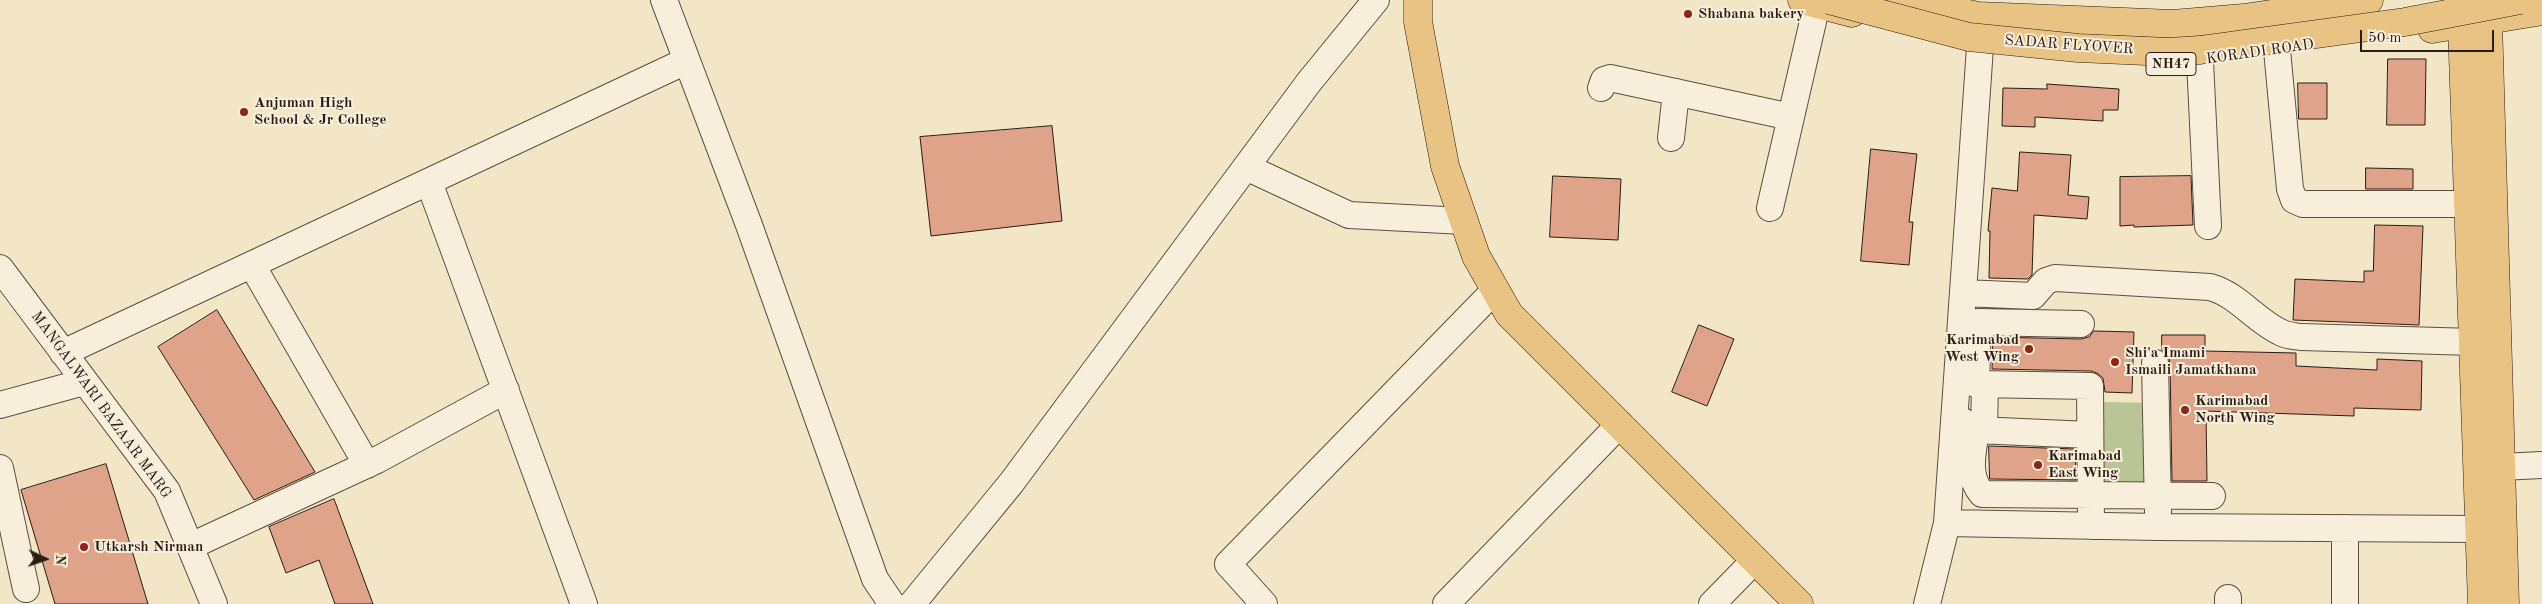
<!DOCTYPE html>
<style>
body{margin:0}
#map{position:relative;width:2542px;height:604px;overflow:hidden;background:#f2e6c7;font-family:"Old Standard TT",serif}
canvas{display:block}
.north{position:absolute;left:20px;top:534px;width:50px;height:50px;-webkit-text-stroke:4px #f7efdb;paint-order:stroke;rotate:93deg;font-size:14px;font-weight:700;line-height:20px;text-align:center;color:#2c1c16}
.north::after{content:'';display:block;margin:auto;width:18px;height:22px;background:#2c1c16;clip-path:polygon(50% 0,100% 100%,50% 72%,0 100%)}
.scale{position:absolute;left:2360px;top:30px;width:134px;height:22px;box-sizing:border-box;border:2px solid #2c1c16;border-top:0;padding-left:6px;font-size:15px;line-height:18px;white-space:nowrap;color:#2c1c16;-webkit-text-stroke:4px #f7efdb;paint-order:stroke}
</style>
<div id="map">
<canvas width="2542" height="604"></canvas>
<div class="north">N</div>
<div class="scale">50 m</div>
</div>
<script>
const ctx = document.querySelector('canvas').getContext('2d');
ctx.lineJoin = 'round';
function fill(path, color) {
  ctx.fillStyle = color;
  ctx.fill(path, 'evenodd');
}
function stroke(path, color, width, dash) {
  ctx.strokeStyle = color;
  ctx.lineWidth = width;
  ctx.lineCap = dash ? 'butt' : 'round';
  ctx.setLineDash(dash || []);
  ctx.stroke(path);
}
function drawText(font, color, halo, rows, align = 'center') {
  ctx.font = font + ' "Old Standard TT",serif';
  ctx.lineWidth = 4;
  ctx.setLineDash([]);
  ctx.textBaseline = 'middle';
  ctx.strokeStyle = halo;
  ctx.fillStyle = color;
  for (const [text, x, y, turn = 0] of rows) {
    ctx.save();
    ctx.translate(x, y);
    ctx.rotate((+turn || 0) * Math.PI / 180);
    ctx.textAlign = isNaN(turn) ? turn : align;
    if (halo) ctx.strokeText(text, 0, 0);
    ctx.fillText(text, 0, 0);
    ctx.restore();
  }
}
const green = new Path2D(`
 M2103,402L2155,403L2154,485L2103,483Z`);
const building = new Path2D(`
 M2388,59H2426L2425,125H2387Z
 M2298,83H2327V119H2299Z
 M2047,84L2119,89L2118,110H2103V121L2035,117V127L2002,126L2003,88L2047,89Z
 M1052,126L1062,221L931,236L920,137Z
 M1871,149L1917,154L1909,222H1913L1909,265L1861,261Z
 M2020,152L2071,155L2068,195L2089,197L2087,219L2034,215L2032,275L2028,279L1989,278L1990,231H1988L1992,188L2017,191Z
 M2366,168L2413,169V189H2366Z
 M1553,176L1621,179L1618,240L1550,237Z
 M2191,176L2193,225L2134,227V225L2120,226V177Z
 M2375,225L2423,226L2419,325L2293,320L2295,279L2364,282V271H2373Z
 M217,310L315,472L254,500L158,347Z
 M1699,325L1734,339L1707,406L1672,392Z
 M2094,331L2134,332L2132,393L2105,392L2103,378L2097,373L2091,371L1992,369L1993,337L2081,339L2089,337Z
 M2162,335H2205V351L2296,353V366L2377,370V359L2422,361L2421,410L2354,408V416L2206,411L2207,481H2172L2170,363L2168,355L2162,350Z
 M1989,446L2075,449L2076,480L1990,479Z
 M106,464L148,604H55L21,490Z
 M334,499L373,604H335L319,560L286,573L269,527Z`);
const minor = new Path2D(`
 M664,0L749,225L875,579L892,604
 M2277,50L2290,189L2294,200L2303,204H2469
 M2200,61L2208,226
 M1601,88L1604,80L1610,78L1791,117
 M1671,138L1676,92
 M1246,167L1349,215L1464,221
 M429,182L584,604
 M1770,208L1817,4
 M252,265L367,465
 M0,268L167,491L214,604
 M1963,293L2033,296L2046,281L2055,278L2210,287C2239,295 2255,321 2282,333C2288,336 2295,336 2301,337L2474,342
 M2081,324L1978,322L1976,384L2090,386L2091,526
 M63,353L686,61
 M2155,363L2158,512
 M0,405L84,382
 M1961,420L1976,430L2090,435
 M1976,430C1973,452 1966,475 1982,494L2212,496
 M1984,430L1985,384
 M0,468L26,589
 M2480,468L2542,465
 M1947,523L2158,527L2480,529
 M2345,528V604
 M191,546L377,460L506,390
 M912,604L1012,482L1309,82L1376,0
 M1264,604L1228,564L1495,290
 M1446,604L1620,424
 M1712,604L1755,560
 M1927,604L1947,523L1980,47
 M2228,604V598`);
const major = new Path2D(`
 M1418,0V22L1445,166L1476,256L1509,314L1799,604
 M1802,0L1852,13
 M1901,0L1978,16L2173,24L2244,18L2369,0
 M2488,21L2505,604
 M2462,25L2482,604
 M2432,29L2542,11`);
const highwayBridge = new Path2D(`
 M1829,0L1969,37L2078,48L2169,52L2200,50L2405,22L2520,0`);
const markers = [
 [1688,14,5,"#8f2418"],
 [244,112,5,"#8f2418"],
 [2029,349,5,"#8f2418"],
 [2115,362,5,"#8f2418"],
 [2185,410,5,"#8f2418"],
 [2038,465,5,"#8f2418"],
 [84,547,5,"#8f2418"]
];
const shields = [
 [2171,64,50]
];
const shieldNames = [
 ["NH47",2171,64]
];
const poiNames = [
 ["Shabana bakery",1698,14],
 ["Anjuman High",254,103],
 ["School & Jr College",254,120],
 ["Karimabad",2019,340,"right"],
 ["West Wing",2019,357,"right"],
 ["Shi'a Imami",2125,353],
 ["Ismaili Jamatkhana",2125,370],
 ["Karimabad",2195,401],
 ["North Wing",2195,418],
 ["Karimabad",2048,456],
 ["East Wing",2048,473],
 ["Utkarsh Nirman",94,547]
];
const streetNames = [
 ["SADAR FLYOVER",2069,45,4],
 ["KORADI ROAD",2260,52,-8],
 ["MANGALWARI BAZAAR MARG",101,405,54]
];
fill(green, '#b9c597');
fill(building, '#dea388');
stroke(building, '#2c1c16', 1);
stroke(minor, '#5e4e42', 28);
stroke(major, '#2c1c16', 29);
stroke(minor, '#f7efdb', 26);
stroke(major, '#e9c384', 28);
stroke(highwayBridge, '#2c1c16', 29, []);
stroke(highwayBridge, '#e9c384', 28);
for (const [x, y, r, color] of markers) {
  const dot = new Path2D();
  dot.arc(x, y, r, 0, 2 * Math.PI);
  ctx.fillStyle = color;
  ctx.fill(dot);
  stroke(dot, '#f7efdb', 2);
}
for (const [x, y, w] of shields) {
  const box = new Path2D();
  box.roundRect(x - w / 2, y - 11.5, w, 23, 4);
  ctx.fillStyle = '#f7efdb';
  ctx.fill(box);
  stroke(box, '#2c1c16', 1);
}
drawText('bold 14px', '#2c1c16', null, shieldNames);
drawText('bold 15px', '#2c1c16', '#f7efdb', poiNames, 'left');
drawText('15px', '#2c1c16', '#f7efdb', streetNames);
</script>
